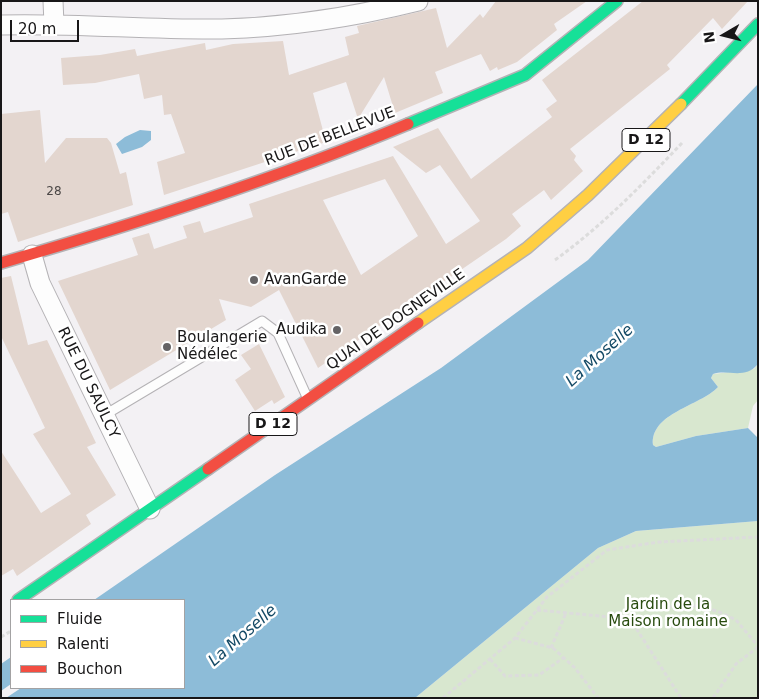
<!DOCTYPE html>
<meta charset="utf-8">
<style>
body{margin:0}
#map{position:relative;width:759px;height:699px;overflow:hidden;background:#f3f1f4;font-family:"DejaVu Sans",sans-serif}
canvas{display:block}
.frame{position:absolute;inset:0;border:2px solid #181718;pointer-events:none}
.legend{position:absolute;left:10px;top:599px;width:175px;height:90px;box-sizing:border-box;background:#fff;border:1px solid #a3a2a3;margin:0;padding:6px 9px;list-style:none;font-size:15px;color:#181718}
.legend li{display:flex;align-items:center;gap:10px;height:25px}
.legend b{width:25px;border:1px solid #a3a2a3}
.north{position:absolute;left:699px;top:10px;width:50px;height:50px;-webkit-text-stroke:4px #fff;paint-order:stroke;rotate:262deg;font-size:14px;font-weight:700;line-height:20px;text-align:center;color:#181718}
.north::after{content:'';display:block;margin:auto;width:18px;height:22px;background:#181718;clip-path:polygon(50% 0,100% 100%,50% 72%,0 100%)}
.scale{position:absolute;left:10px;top:20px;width:69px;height:22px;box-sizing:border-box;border:2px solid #181718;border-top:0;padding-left:6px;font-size:15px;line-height:18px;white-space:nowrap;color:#181718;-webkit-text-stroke:4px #fff;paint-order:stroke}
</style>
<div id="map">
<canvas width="759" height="699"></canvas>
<div class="frame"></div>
<ul class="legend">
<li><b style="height:6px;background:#16e098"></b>Fluide</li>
<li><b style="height:6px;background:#ffcf43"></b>Ralenti</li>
<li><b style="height:6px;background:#f24e42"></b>Bouchon</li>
</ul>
<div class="north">N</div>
<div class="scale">20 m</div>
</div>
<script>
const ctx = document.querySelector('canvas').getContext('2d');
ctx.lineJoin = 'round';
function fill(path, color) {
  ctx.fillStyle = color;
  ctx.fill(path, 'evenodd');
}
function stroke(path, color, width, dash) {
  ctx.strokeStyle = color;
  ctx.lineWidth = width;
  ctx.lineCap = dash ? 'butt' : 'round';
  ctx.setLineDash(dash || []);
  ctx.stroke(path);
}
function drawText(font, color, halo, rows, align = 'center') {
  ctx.font = font + ' "DejaVu Sans",sans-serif';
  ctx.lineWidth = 5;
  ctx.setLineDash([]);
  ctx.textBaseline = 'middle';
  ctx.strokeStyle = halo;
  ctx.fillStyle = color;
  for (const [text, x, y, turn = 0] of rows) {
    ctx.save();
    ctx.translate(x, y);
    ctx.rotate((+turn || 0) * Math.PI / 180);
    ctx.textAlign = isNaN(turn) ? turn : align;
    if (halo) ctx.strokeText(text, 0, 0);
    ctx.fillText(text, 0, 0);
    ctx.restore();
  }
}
const green = new Path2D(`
 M758,364V400L753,406L748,428L696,436L656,447L653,445C650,413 700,406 718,387L711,378L713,374L754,369Z
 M758,521V698H415L598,548L636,531Z`);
const water = new Path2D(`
 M758,84V364C745,380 728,369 713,374L711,378L718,387C700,406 650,413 653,445L656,447L696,436L748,428L758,438V521L636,531L598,548L415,698H6L21,688H184V600H94L275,475L441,368L588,260Z
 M140,130L151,131V140L142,147L122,154L116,144L125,137Z
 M11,657V684L1,691V664Z`);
const building = new Path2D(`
 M496,1H587L554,24L557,30L517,62L498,70L497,67L490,71L481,54L435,72L443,93L395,113L384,77L358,119L346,82L313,93L326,142L164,195L157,162L185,153L171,114L164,115L162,95L144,99L139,74L95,83L63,85L61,58L100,55L135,49L137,56L205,43L206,50L233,44L283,41L289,75L349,55L345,37L359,33L357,26L436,8L447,48L480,14L483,18Z
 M643,1H748L722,29L713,18L667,65L670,69L570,149L576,156L574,160L583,171L551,200L544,190L512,214L521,226L506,239L318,368L279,290L251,307L219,299L226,320L110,390L58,281L138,255L132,238L149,233L154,249L187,238L183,226L200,221L204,233L253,217L249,204L393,156L446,244L480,221L440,165L426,173L393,147L438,128L471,179L552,117L546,109L557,101L542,80ZM385,179L418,236L361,275L323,200Z
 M40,110L45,163L66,138H107L111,143L120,174L126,172L133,205L18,242L8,212L1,214V114Z
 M11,276L28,345L47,340L96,443L87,447L116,495L86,515L91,524L17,576L13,569L1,576V451L41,513L71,494L33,434L45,428L1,336V278Z
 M259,344L285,397L274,404L272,400L255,411L235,380L251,369L241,355Z`);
const path = new Path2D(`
 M555,260C602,226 642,185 682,143
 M537,610L620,618L632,622L681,698
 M620,618L628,608L697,606L717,611L736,620L758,646
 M1,637L11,631
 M515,638L553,648L575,668L598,698
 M551,648L566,613
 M490,659L505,676L539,675L563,658
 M443,698L515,638L547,597L607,550L659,542L758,537
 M713,698L736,664L758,647`);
const lane = new Path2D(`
 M103,416L262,321L278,333L307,397`);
const street = new Path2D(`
 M53,1L54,24
 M1,25C75,23 149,30 222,29C289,27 354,17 418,1
 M32,255L40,283L150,509`);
const fast = new Path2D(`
 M681,104L758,24
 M408,124L525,75L617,1
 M18,600L208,469`);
const slow = new Path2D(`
 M418,323L527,248L588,195L681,104`);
const jam = new Path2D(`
 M1,263C138,223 276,179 408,124
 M208,469L418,323`);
const markers = [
 [254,280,5,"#656365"],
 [337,330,5,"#656365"],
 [167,347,5,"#656365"]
];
const numberNames = [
 ["28",54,192]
];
const shields = [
 [646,140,48],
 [273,424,48]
];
const shieldNames = [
 ["D 12",646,140],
 ["D 12",273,424]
];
const streetNames = [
 ["RUE DE BELLEVUE",330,137,-21],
 ["QUAI DE DOGNEVILLE",396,320,-35],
 ["RUE DU SAULCY",88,383,64]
];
const poiNames = [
 ["AvanGarde",264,280],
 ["Audika",327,330,"right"],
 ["Boulangerie",177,338],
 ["Nédélec",177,355]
];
const parkNames = [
 ["Jardin de la",668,605],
 ["Maison romaine",668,622]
];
const waterNames = [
 ["La Moselle",600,356,-42],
 ["La Moselle",243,636,-41]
];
fill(green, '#d8e7cf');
fill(water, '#8dbcd8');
fill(building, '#e3d6cf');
stroke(lane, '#b4b2b5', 11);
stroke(street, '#b4b2b5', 21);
stroke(fast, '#b4b2b5', 14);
stroke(slow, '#b4b2b5', 14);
stroke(jam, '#b4b2b5', 14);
stroke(path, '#dcdcdc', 3, [4, 2.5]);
stroke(lane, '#fdfdfd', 9);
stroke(street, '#fdfdfd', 19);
stroke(fast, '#16e098', 11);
stroke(slow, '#ffcf43', 11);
stroke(jam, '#f24e42', 11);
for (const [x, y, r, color] of markers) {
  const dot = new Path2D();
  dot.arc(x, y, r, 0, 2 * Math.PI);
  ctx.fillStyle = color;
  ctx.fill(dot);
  stroke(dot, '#fff', 2);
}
drawText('12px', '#4b4746', null, numberNames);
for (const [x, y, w] of shields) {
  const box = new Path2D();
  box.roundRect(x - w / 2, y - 11.5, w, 23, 4);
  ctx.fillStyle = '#fff';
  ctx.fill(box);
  stroke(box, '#181718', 1);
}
drawText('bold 14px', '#181718', null, shieldNames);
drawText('15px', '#181718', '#fff', streetNames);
drawText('15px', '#181718', '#fff', poiNames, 'left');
drawText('15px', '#284b0e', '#fff', parkNames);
drawText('italic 16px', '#144a66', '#fff', waterNames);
</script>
